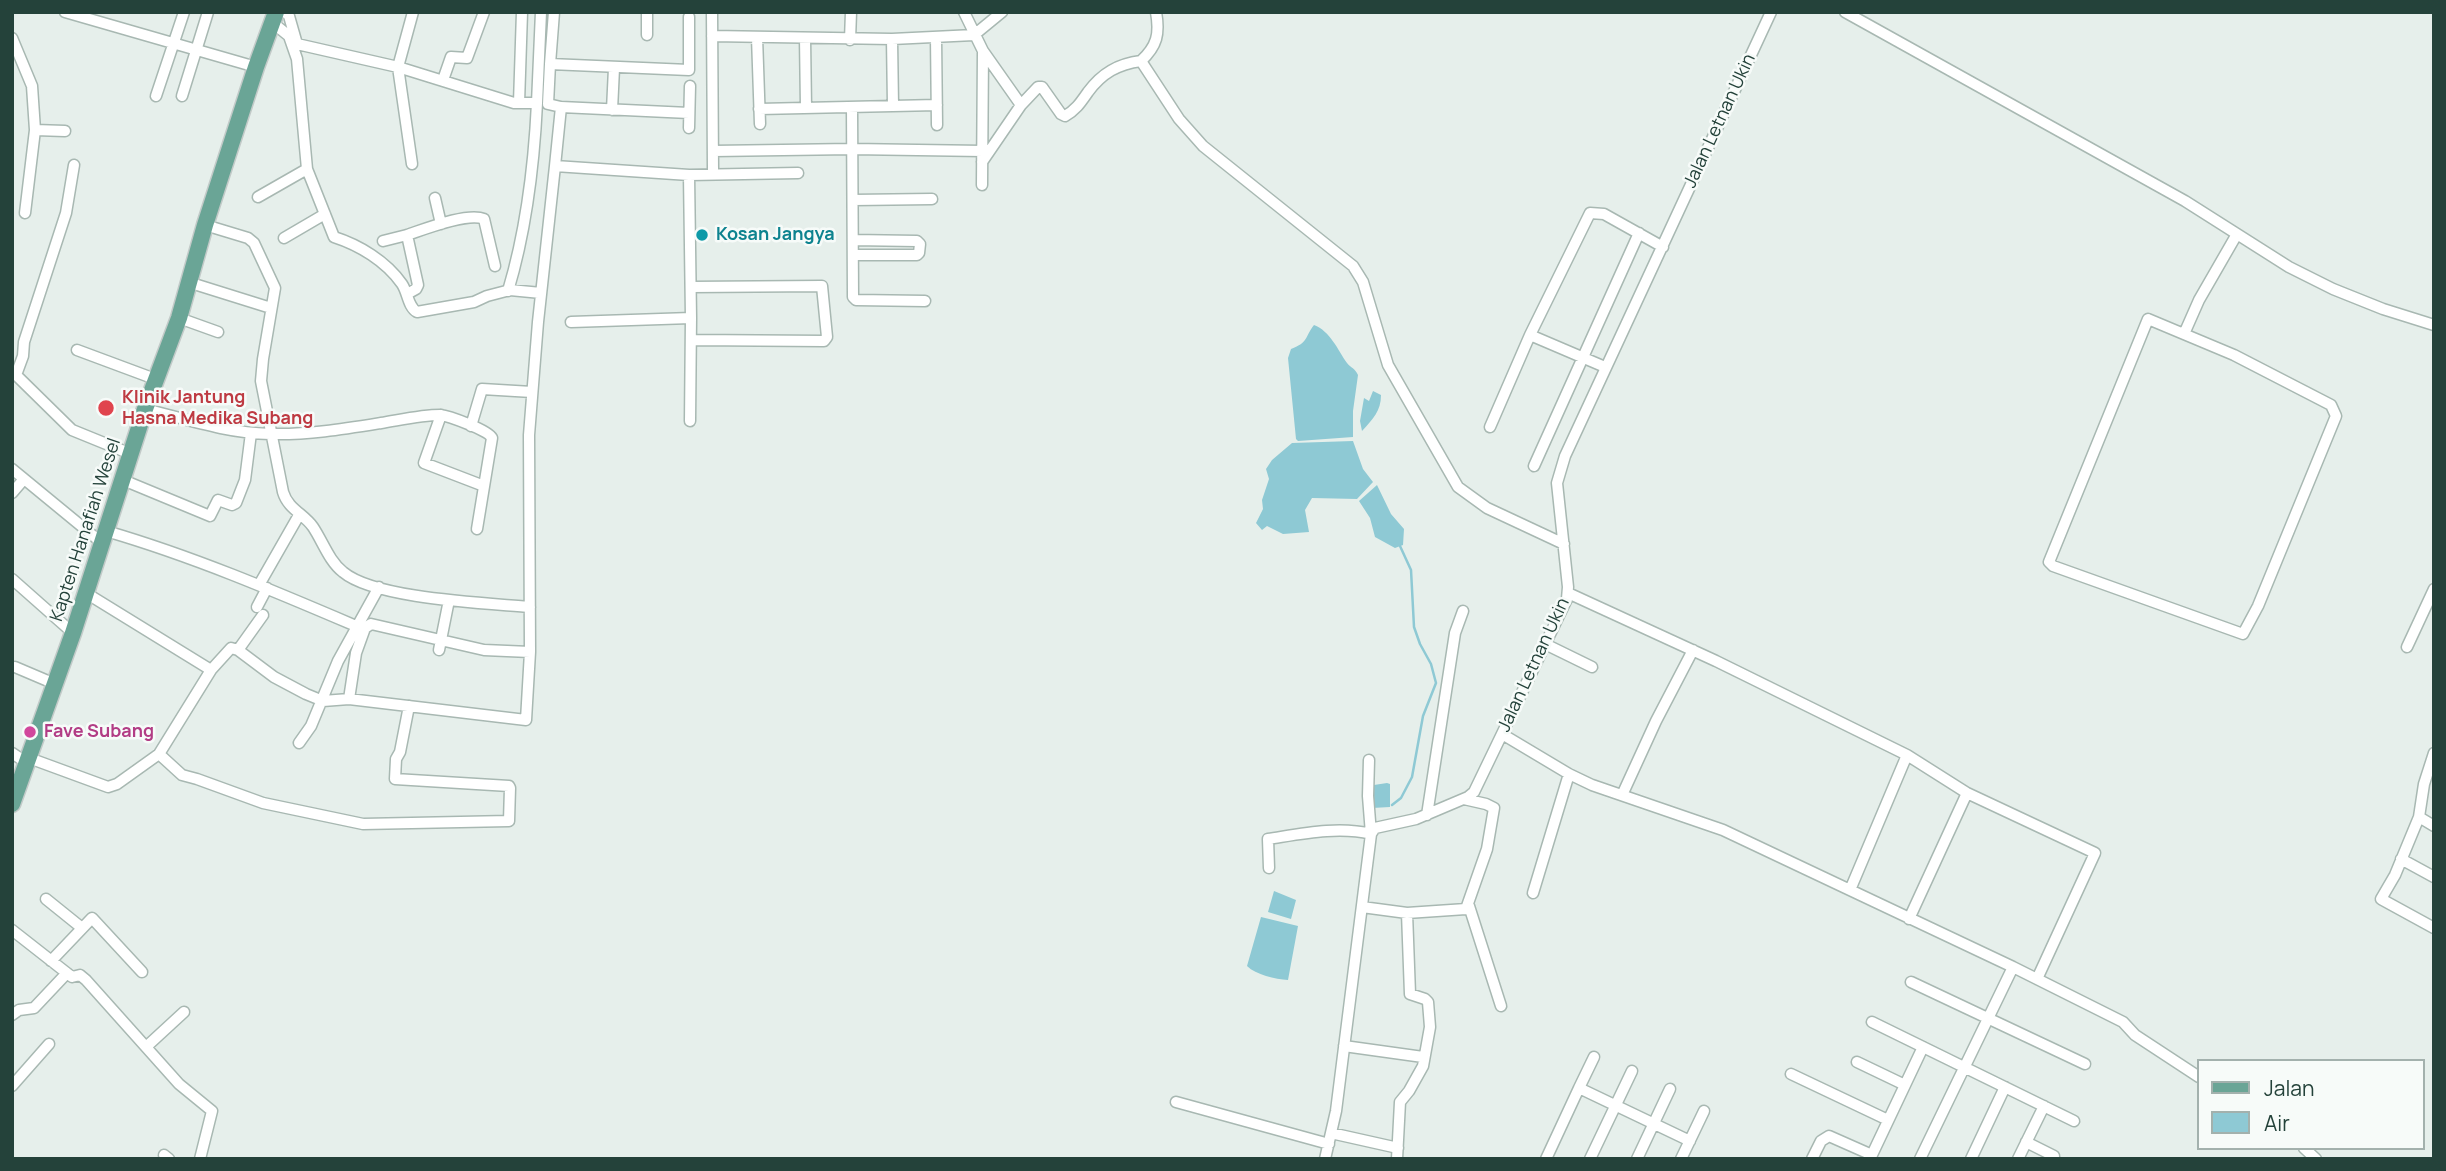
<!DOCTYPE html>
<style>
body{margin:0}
#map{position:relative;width:2446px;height:1171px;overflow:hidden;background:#e6efeb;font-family:Manrope,sans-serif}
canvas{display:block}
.frame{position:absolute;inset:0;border:14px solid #24423a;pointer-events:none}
.legend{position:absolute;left:2197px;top:1059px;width:228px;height:91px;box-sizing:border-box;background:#f7fbf9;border:2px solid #a3b1ad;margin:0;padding:9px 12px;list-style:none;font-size:21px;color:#24423a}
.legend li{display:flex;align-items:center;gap:14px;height:35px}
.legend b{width:35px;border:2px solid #a3b1ad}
</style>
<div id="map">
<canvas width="2446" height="1171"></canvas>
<div class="frame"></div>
<ul class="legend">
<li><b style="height:9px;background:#6aa596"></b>Jalan</li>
<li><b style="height:19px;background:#8ec9d4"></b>Air</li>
</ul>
</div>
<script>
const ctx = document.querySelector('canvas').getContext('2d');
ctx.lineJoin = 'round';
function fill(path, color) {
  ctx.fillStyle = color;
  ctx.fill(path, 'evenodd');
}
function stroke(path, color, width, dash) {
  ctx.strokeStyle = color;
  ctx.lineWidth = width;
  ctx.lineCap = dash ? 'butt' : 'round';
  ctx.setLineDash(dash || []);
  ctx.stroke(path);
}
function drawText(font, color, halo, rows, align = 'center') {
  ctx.font = font + ' Manrope,sans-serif';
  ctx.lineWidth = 5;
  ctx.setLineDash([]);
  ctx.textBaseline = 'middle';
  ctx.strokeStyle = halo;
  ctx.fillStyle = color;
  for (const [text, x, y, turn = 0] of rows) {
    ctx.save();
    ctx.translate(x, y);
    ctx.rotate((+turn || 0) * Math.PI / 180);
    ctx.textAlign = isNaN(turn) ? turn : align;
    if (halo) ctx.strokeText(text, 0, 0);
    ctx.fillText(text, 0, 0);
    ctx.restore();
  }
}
const water = new Path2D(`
 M1314,325C1330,331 1338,350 1347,363C1351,368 1355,368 1358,375L1353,411V437L1298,441L1296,439L1288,358L1291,349C1309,342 1304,338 1314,325Z
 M1373,391L1381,395C1381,411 1373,419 1362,431L1360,421L1364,398L1369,401Z
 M1353,441L1363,469L1373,482L1357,499L1312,498L1305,510L1309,532L1283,534L1267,526L1262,530L1256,523L1263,509L1262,500L1269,479L1266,469L1272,460L1292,443Z
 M1377,485L1391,514L1404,529L1403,545L1395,548L1375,537L1370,518L1359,501Z
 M1387,783L1390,784V807L1372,808L1374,785Z
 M1274,891L1296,900L1291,919L1268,912Z
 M1261,917L1298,926L1288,980C1275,979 1256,975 1247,966Z`);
const stream = new Path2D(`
 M1392,805L1401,798L1412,777L1423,716L1436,683L1431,664L1420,644L1414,627L1411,570L1400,546`);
const street = new Path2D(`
 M65,12L256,67
 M285,12L289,16L297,44L398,67L514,103H537L541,12
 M647,12V35
 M712,12L713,170
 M964,12L983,51L1021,105
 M1156,12C1160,34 1157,46 1141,61L1179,119L1203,146L1353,266L1363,282L1388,365L1458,487L1487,508L1564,544
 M1845,12L2185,201L2289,267L2333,289L2383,309L2434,325
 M273,23L289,36L297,59L307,169L334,237C359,245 386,261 402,284C408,293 408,307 417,312L474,302L487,296L510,290L541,293
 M712,36L892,39L974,35L1002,12
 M757,37L760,124
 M936,37L937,125
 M12,38L32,86L35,130L25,213
 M805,38L806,108
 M892,39L893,106
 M850,40L851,12
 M550,64L554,12
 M443,80L451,57L467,58L484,12
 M156,96L184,12
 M182,96L208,12
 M519,103L522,12
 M561,107L548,104L550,64L689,70V17
 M852,107L853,297L856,300L925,301
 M759,109L937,105
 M612,110L614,68
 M689,128L690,86
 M35,130L65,131
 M713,151L852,149L983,151
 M982,162L1021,105L1038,87H1042L1061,114L1065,116C1076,110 1081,102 1088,92C1102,73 1118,64 1141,61
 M412,164L398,67L413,12
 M74,165L66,213L24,342L23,356L16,375L72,430L131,454
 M555,166L561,107L689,113
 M689,175L798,173
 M982,185L983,51
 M258,197L307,169
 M435,198L441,224
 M853,200L932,199
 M205,225L248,238L254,243L275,288L263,359L261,381L283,492C288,509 304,514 313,527C323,542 329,561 343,572C375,599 486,603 530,607
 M284,238L325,214
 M383,241L407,235
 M853,255H917L919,253L920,244L917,241L853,240
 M191,283L271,308
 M691,287L822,286L827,337L824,341L692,340
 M508,291C526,231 534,166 537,103
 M407,294L416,289L418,285L407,235C425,229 468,212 484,219L495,266
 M179,318L218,332
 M2148,319L2234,355L2331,405L2336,416L2258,606L2243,634L2053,566L2049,562Z
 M2184,334L2199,300L2237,234
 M1530,335L1605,367
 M77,350L155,379
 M145,409C186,419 227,433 270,434C308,435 344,429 381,423C400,420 421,415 440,415C449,416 488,430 492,438L477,529
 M441,415L424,463L484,486
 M690,421L691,318
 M471,426L482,389L532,392
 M1490,427L1530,335L1590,213L1604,214L1663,247
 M1534,466L1639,233
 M12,469L102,543
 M123,480L210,516L218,500L232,505L236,503L245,480L251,433
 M12,493L24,479
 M106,531C192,556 274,591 356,626
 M12,579L73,633
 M259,585L299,515
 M86,593L211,670
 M1568,593L1716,661L1907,755L1967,793L2095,853L2037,979
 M257,607L267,588
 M1545,644L1592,667
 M2407,647L2434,589
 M238,650L263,615
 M439,650L449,600
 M15,667L55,684
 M349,699L356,653L365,628L371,624L484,650L530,652
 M1502,734L1569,774L1592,785L1723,830L2013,967L2123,1022L2135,1035L2199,1077
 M299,743L311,726L338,661L379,587
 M12,753L27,763
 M2434,753L2424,784L2419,817L2395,875L2381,899L2434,928
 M159,754L211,670L231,648L238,650L274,677L306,694L323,701L349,699L526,720L530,652L529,435L538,322L555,166L689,175L691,318L571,322
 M29,758L108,787L117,784L159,754L182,775L197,779L263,803L363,824L509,821L510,788L509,786L395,779L396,759L400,752L409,706
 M1623,793L1656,721L1693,650
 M1427,815L1455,633L1463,611
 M2419,817L2434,826
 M2401,859L2434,877
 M1269,868L1268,839C1301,834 1338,826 1371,834L1368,796L1369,760
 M1850,890L1907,755
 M1533,893L1569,774
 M46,899L82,928
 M1469,906L1501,1006
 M1362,907L1407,913L1466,909L1487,849L1494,808L1486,804L1464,799
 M1909,919L1967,793
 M12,930L72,977L80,975L86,980L179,1084L212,1111L200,1159
 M51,961L92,918L142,972
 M1911,982L2085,1064
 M12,1015L19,1010L34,1008L67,973
 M1872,1022L2074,1121
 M1344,1046L1423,1057
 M146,1047L184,1012
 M1857,1062L1905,1085
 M1791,1074L1888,1120
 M12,1086L49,1044
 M1579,1088L1594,1057
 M1176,1102L1329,1144
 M1331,1133L1398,1148
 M2026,1142L2054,1156
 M2304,1148L2316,1159
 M164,1155L169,1159
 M1325,1159L1336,1111L1371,834L1375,828L1416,819L1468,797L1474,792L1567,599L1568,587L1557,483L1565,456L1771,12
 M1397,1159L1400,1102L1409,1091L1423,1066L1430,1027L1428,1002L1425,999L1410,994L1407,913
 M1546,1159L1579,1088L1690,1141
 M1590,1159L1632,1071
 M1637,1159L1670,1089
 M1681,1159L1704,1111
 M1812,1159L1821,1141L1829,1136L1872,1155
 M1870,1159L1923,1047
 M1920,1159L2013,967
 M1971,1159L2005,1087
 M2018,1159L2044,1106`);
const primary = new Path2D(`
 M12,804L73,633L145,409L179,318L205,225L256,67L276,12`);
const markers = [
 [702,235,7,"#0f9aa8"],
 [106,408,9,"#e0444e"],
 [30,732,7,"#d1479c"]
];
const streetNames = [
 ["Jalan Letnan Ukin",1720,121,-65],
 ["Kapten Hanafiah Wesel",86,530,-72],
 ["Jalan Letnan Ukin",1534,665,-65]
];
const cultureNames = [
 ["Kosan Jangya",716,235]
];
const healthNames = [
 ["Klinik Jantung",122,398],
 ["Hasna Medika Subang",122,419]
];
const hotelNames = [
 ["Fave Subang",44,732]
];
fill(water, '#8ec9d4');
stroke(stream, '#8ec9d4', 2.5);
stroke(street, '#a8b8b2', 13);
stroke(primary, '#c2cac8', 19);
stroke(street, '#fff', 10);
stroke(primary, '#6aa596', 16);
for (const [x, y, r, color] of markers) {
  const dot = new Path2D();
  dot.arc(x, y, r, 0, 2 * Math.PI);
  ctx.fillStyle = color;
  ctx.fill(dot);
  stroke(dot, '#f7fbf9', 2.5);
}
drawText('18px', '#24423a', '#f7fbf9', streetNames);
drawText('bold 18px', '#0d838f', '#f7fbf9', cultureNames, 'left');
drawText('bold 18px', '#be3a42', '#f7fbf9', healthNames, 'left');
drawText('bold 18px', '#b23c85', '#f7fbf9', hotelNames, 'left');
</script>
